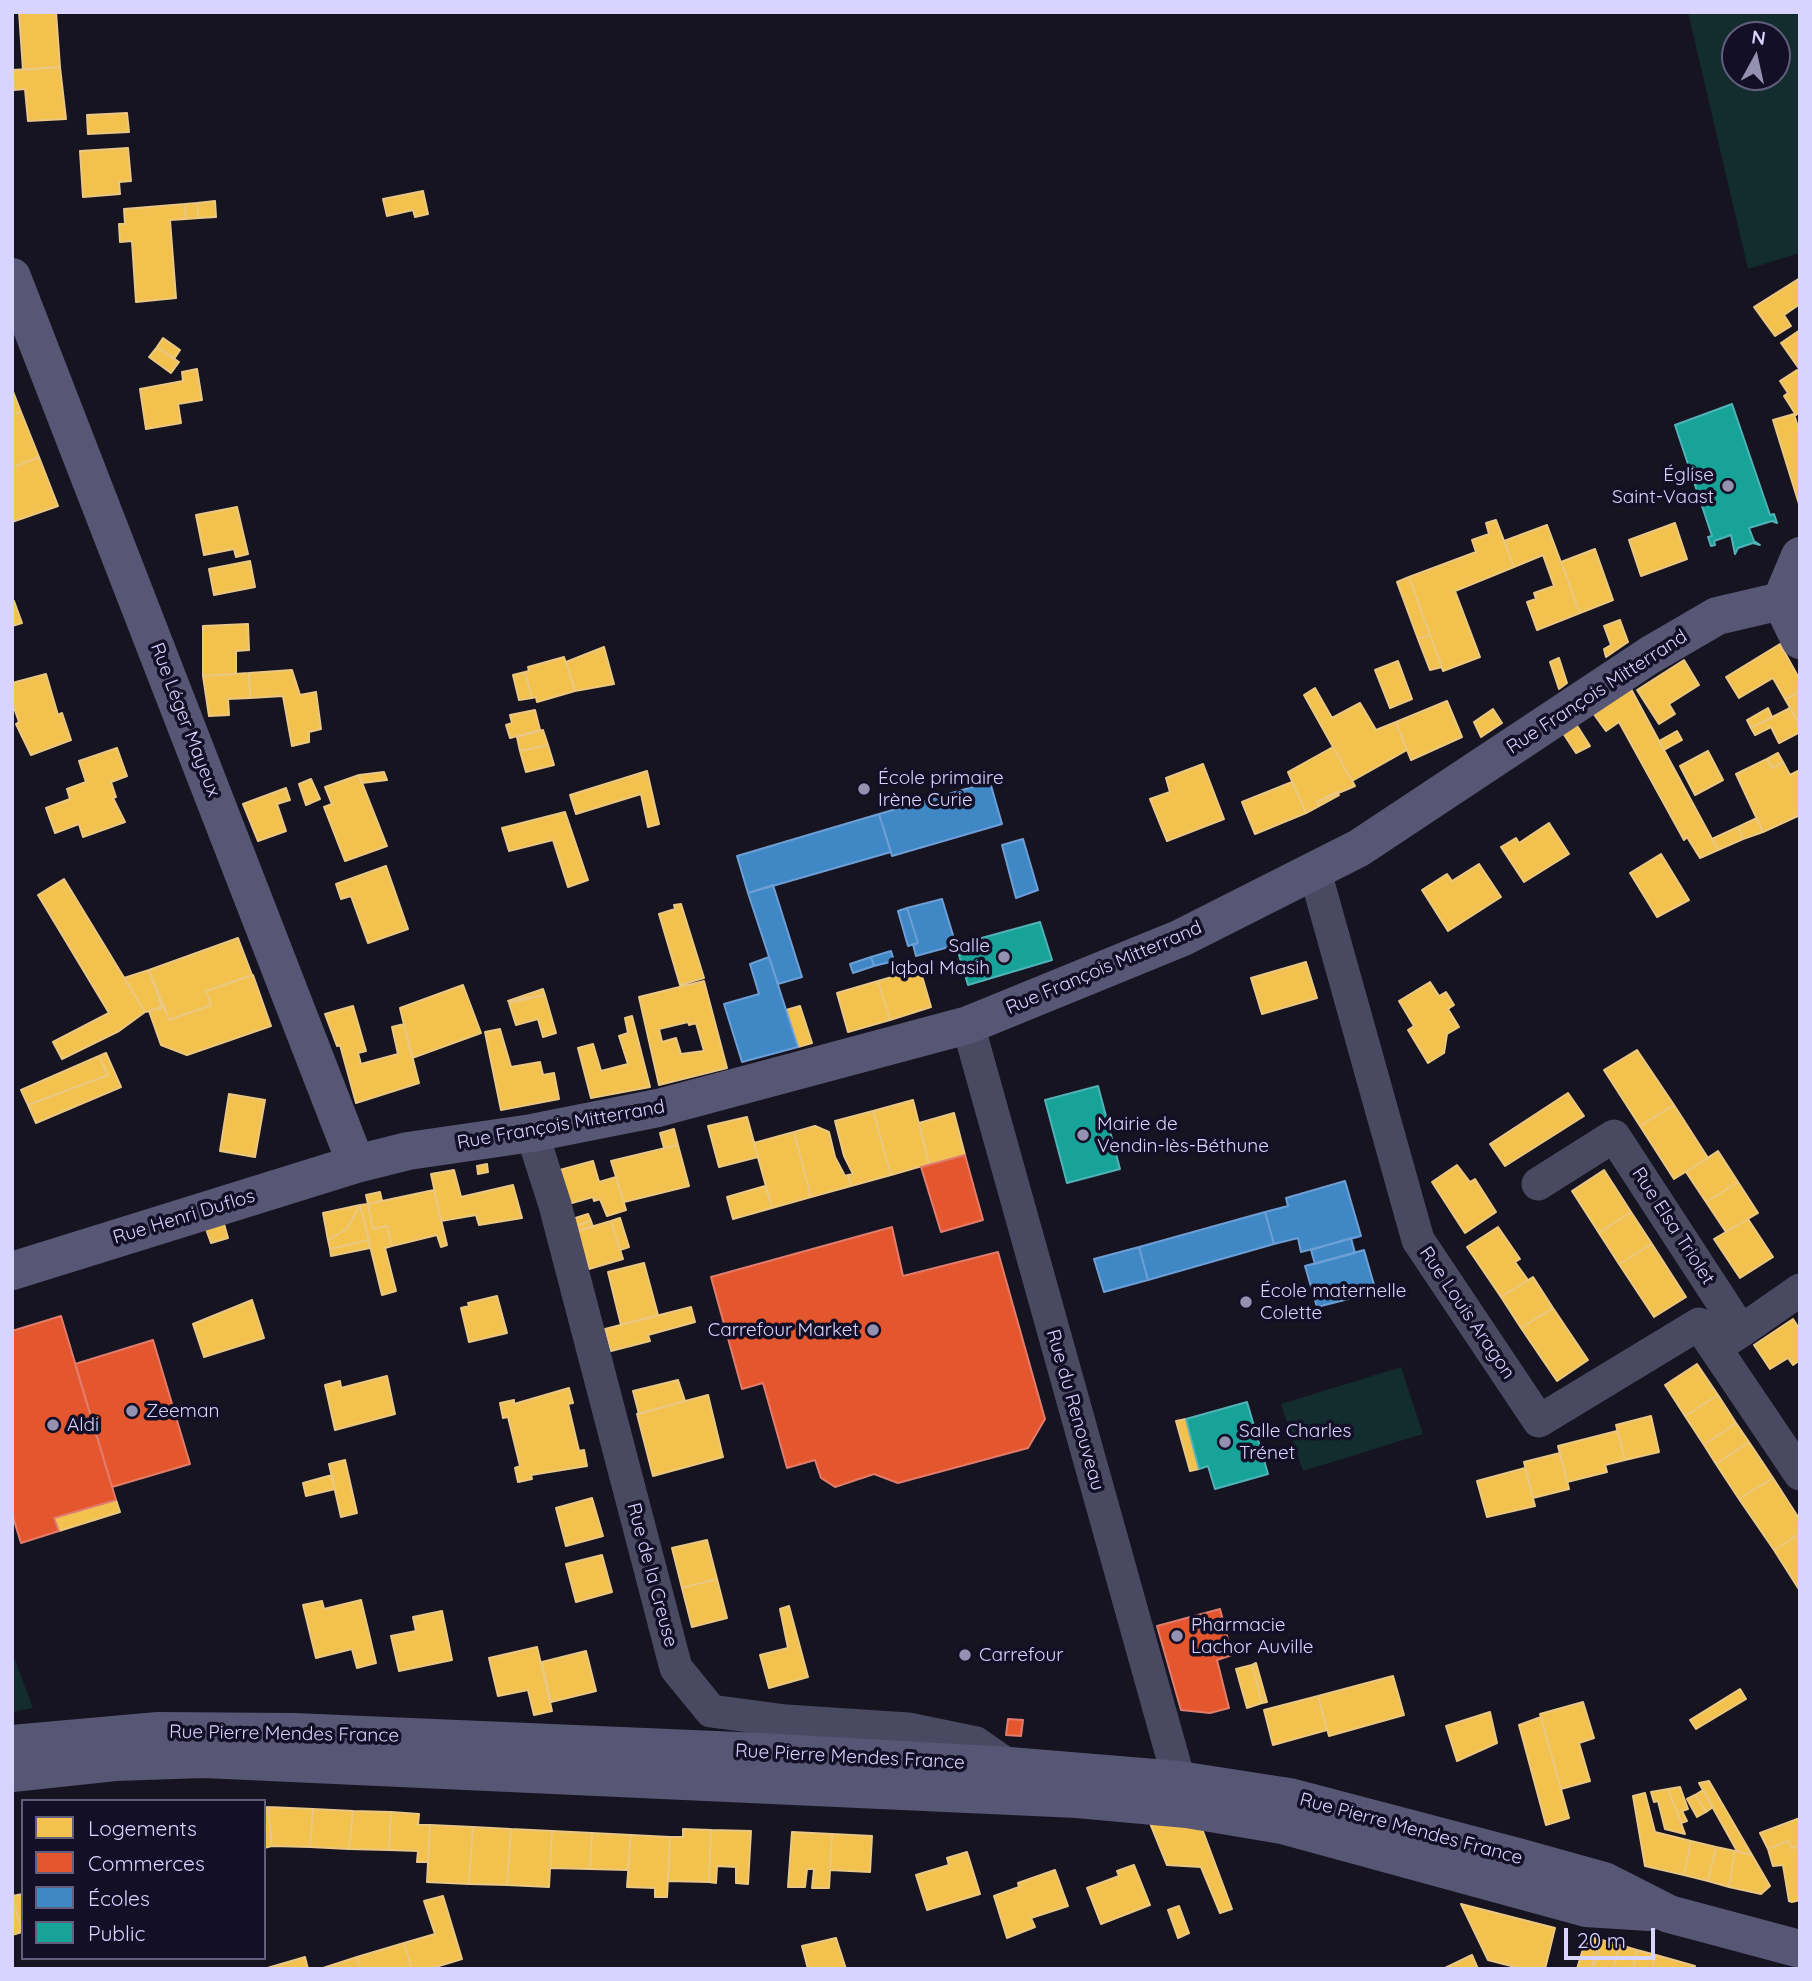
<!DOCTYPE html>
<meta charset="utf-8">
<style>
body{margin:0}
#map{position:relative;width:1812px;height:1981px;overflow:hidden;background:#161421;font-family:Quicksand,sans-serif}
canvas{display:block}
.frame{position:absolute;inset:0;border:14px solid #d9d4ff;pointer-events:none}
.legend{position:absolute;left:21px;top:1799px;width:245px;height:161px;box-sizing:border-box;background:#130f26;border:2px solid #625e7d;margin:0;padding:9px 12px;list-style:none;font-size:21px;color:#d9d4ff}
.legend li{display:flex;align-items:center;gap:14px;height:35px}
.legend b{width:35px;border:2px solid #625e7d}
.north{position:absolute;left:1721px;top:21px;width:70px;height:70px;box-sizing:border-box;background:#130f26;border:2px solid #625e7d;border-radius:50%;rotate:8deg;font-size:19px;font-weight:700;line-height:28px;text-align:center;color:#d9d4ff}
.north::after{content:'';display:block;margin:auto;width:24px;height:32px;background:#9591b1;clip-path:polygon(50% 0,100% 100%,50% 72%,0 100%)}
.scale{position:absolute;left:1564px;top:1928px;width:91px;height:32px;box-sizing:border-box;border:4px solid #d9d4ff;border-top:0;padding-left:9px;font-size:21px;line-height:24px;white-space:nowrap;color:#d9d4ff;-webkit-text-stroke:5px #130f26;paint-order:stroke}
</style>
<div id="map">
<canvas width="1812" height="1981"></canvas>
<div class="frame"></div>
<ul class="legend">
<li><b style="height:19px;background:#f2c14e"></b>Logements</li>
<li><b style="height:19px;background:#e4572e"></b>Commerces</li>
<li><b style="height:19px;background:#3f88c5"></b>Écoles</li>
<li><b style="height:19px;background:#17a398"></b>Public</li>
</ul>
<div class="north">N</div>
<div class="scale">20 m</div>
</div>
<script>
const ctx = document.querySelector('canvas').getContext('2d');
ctx.lineJoin = 'round';
function fill(path, color) {
  ctx.fillStyle = color;
  ctx.fill(path, 'evenodd');
}
function stroke(path, color, width, dash) {
  ctx.strokeStyle = color;
  ctx.lineWidth = width;
  ctx.lineCap = dash ? 'butt' : 'round';
  ctx.setLineDash(dash || []);
  ctx.stroke(path);
}
function drawText(font, color, halo, rows, align = 'center') {
  ctx.font = font + ' Quicksand,sans-serif';
  ctx.lineWidth = 7;
  ctx.setLineDash([]);
  ctx.textBaseline = 'middle';
  ctx.strokeStyle = halo;
  ctx.fillStyle = color;
  for (const [text, x, y, turn = 0] of rows) {
    ctx.save();
    ctx.translate(x, y);
    ctx.rotate((+turn || 0) * Math.PI / 180);
    ctx.textAlign = isNaN(turn) ? turn : align;
    if (halo) ctx.strokeText(text, 0, 0);
    ctx.fillText(text, 0, 0);
    ctx.restore();
  }
}
const green = new Path2D(`
 M1688,12H1800V253L1748,269ZM1735,35H1777V77H1735Z
 M1401,1367L1423,1434L1303,1471L1281,1404Z
 M12,1652L33,1708L12,1712Z`);
const homes = new Path2D(`
 M19,12H56L60,67L23,70Z
 M60,67L66,119L28,121L25,89L14,90L13,70Z
 M127,113L129,132L88,134L87,115Z
 M128,148L131,181L119,182L120,194L83,197L80,151Z
 M423,191L428,214L415,217L413,210L387,216L383,199Z
 M215,201L216,217L199,218L197,203Z
 M197,203L199,218L186,219L185,204Z
 M185,204L186,219L170,220L176,298L136,302L132,241L120,242L119,224H125L124,209Z
 M1800,278V304L1784,315L1791,326L1775,336L1754,307Z
 M1800,330V370L1781,343Z
 M163,338L180,350L174,359L157,347Z
 M157,347L179,362L171,373L149,357Z
 M197,369L202,400L178,404L181,423L146,429L140,389L183,381L182,372Z
 M1797,370L1800,373V412L1796,415L1784,396L1788,393L1780,381Z
 M12,389L21,412L12,415Z
 M21,412L39,457L12,468V415Z
 M1794,414L1800,434L1799,504L1773,420Z
 M39,457L58,506L12,522V468Z
 M237,507L248,554L236,557L234,549L204,555L196,515Z
 M1496,520L1514,567L1455,591L1480,657L1443,671L1409,577L1476,552L1472,540L1489,534L1486,523Z
 M1675,523L1687,559L1641,576L1629,540Z
 M1547,525L1580,613L1537,630L1527,602L1536,599L1534,593L1554,586L1543,555L1514,567L1504,541Z
 M1595,549L1613,600L1580,613L1561,562Z
 M250,561L255,587L214,595L209,569Z
 M1409,577L1430,635L1418,639L1397,582Z
 M14,601L22,623L12,626V602Z
 M1620,620L1628,642L1606,657L1604,649L1611,645L1604,626Z
 M248,624L249,650L236,651V674L203,676V626Z
 M1430,635L1442,667L1430,670L1418,639Z
 M1780,644L1800,680V692L1785,699L1773,678L1739,698L1726,677Z
 M604,647L614,684L575,691L566,662Z
 M564,657L575,691L537,702L536,697L532,698L525,672L529,671L528,667Z
 M1559,658L1567,683L1559,689L1550,662Z
 M1684,660L1699,685L1669,704L1675,714L1659,724L1637,690Z
 M1398,661L1412,699L1390,708L1375,670Z
 M292,670L300,695L316,692L321,729L309,732V742L292,746L283,696L250,698L249,673Z
 M525,672L532,698L519,700L513,675Z
 M249,673L250,698L228,699L229,715L209,716L203,676Z
 M46,674L58,715L62,713L71,740L31,755L16,724L19,722L12,702V683Z
 M1315,688L1332,718L1360,703L1376,730L1396,722L1407,750L1352,781L1304,695Z
 M1631,689L1718,850L1700,858L1687,837L1684,840L1619,722L1606,731L1593,713Z
 M1800,692V725L1785,699Z
 M1447,701L1462,737L1411,760L1396,722Z
 M1768,708L1772,717L1751,728L1747,720Z
 M1790,708L1800,725V732L1779,743L1771,727L1755,735L1751,728Z
 M1493,709L1502,723L1481,737L1474,722Z
 M535,710L540,730L510,738L506,725L512,723L510,715Z
 M1576,724L1590,746L1576,753L1563,733Z
 M543,730L548,745L520,751L517,737Z
 M1677,731L1682,740L1664,750L1659,741Z
 M548,745L554,765L526,772L520,751Z
 M1333,747L1355,786L1317,802L1319,806L1306,813L1288,772Z
 M117,748L127,776L111,782L116,797L113,798L125,822L83,837L79,824L55,833L46,808L70,799L67,789L86,782L79,761Z
 M1708,751L1723,780L1695,795L1680,766Z
 M1778,753L1783,762L1772,768L1767,759Z
 M1767,759L1772,768L1783,762L1790,775L1800,770V815L1763,832L1736,774Z
 M1203,764L1224,819L1167,841L1150,799L1170,792L1166,778Z
 M647,771L659,824L648,827L641,794L576,814L570,795Z
 M384,772L387,780L362,783L359,775Z
 M359,775L387,846L345,861L324,807L332,804L325,787Z
 M311,779L320,799L306,805L299,784Z
 M1292,782L1306,813L1255,834L1242,802Z
 M286,788L290,800L277,804L286,831L258,841L243,804Z
 M1337,792L1339,795L1319,806L1317,802Z
 M565,812L588,880L568,887L553,840L509,851L502,828Z
 M1757,818L1763,832L1743,839L1738,827Z
 M1549,823L1569,854L1524,882L1501,847L1516,838L1519,843Z
 M1738,827L1743,839L1718,850L1712,839Z
 M1661,854L1689,900L1657,917L1630,873Z
 M1479,864L1501,897L1448,931L1422,890L1447,874L1452,881Z
 M386,866L408,929L368,943L351,896L341,899L336,884Z
 M64,879L145,1012L119,1031L62,1059L53,1042L109,1013L38,895Z
 M681,904L704,978L680,985L659,914L675,909L674,905Z
 M238,938L252,975L206,991L211,1005L169,1020L149,970Z
 M1306,962L1317,998L1262,1014L1251,978Z
 M920,969L931,1007L890,1020L878,981Z
 M149,970L162,1008L145,1012L124,978Z
 M253,975L271,1026L187,1055L161,1045L149,1011L164,1006L169,1020L211,1005L206,991Z
 M704,981L727,1068L659,1085L639,997ZM688,1022L689,1025L696,1023L704,1051L681,1054L676,1038L662,1042L659,1029Z
 M878,981L890,1020L848,1032L837,993Z
 M1430,982L1439,996L1446,992L1454,1005L1448,1009L1459,1027L1447,1034L1444,1053L1428,1063L1408,1030L1414,1026L1399,1001Z
 M463,985L481,1033L412,1058L400,1008Z
 M543,989L545,995L508,1001Z
 M545,995L556,1033L543,1037L538,1019L516,1025L509,1003Z
 M353,1006L366,1051L358,1053L361,1064L398,1054L392,1027L404,1024L419,1083L356,1103L340,1045L337,1046L325,1014Z
 M800,1006L812,1043L798,1047L786,1010Z
 M632,1016L650,1087L591,1098L578,1048L593,1044L601,1071L628,1064L619,1036L628,1033L625,1018Z
 M500,1029L511,1067L540,1062L543,1075L554,1073L559,1099L501,1110L485,1032Z
 M1637,1050L1674,1105L1640,1126L1604,1070Z
 M106,1053L121,1087L36,1123L28,1105L108,1075L99,1056Z
 M99,1056L108,1075L28,1105L21,1090Z
 M1568,1093L1584,1116L1505,1166L1490,1144Z
 M229,1094L265,1100L255,1157L220,1151Z
 M913,1100L929,1164L891,1175L873,1111Z
 M1674,1105L1708,1158L1674,1179L1640,1126Z
 M873,1111L891,1175L851,1186L848,1175L853,1174L844,1156L835,1121Z
 M954,1113L965,1155L929,1164L919,1123Z
 M747,1117L758,1157L719,1167L708,1126Z
 M815,1126L829,1132L835,1157L845,1176L848,1175L851,1186L811,1197L794,1132Z
 M674,1129L678,1145L664,1148L660,1133Z
 M794,1132L811,1197L772,1208L754,1143Z
 M678,1145L689,1186L624,1202L611,1161Z
 M1718,1151L1738,1182L1706,1202L1686,1172Z
 M593,1161L599,1182L616,1177L626,1210L607,1216L600,1199L594,1201L593,1197L565,1205L556,1171Z
 M487,1164L488,1172L478,1174L477,1166Z
 M1457,1165L1470,1182L1475,1179L1496,1212L1465,1233L1432,1182Z
 M454,1170L461,1197L513,1185L522,1218L479,1225L476,1215L441,1221L431,1174Z
 M1604,1170L1631,1212L1599,1233L1572,1191Z
 M1738,1182L1758,1213L1726,1232L1706,1202Z
 M765,1186L772,1208L733,1219L727,1197Z
 M434,1190L447,1245L441,1247L437,1235L392,1246L387,1226L373,1229L368,1204Z
 M380,1192L382,1201L368,1204L366,1195Z
 M368,1204L373,1229L387,1226L392,1246L385,1248L396,1291L382,1295L360,1205Z
 M360,1205L347,1229L328,1240L323,1213Z
 M360,1205L369,1240L330,1249L328,1240L347,1229Z
 M1631,1212L1652,1244L1619,1264L1599,1233Z
 M588,1214L591,1221L571,1227L569,1220Z
 M620,1218L629,1247L620,1250L611,1221Z
 M1748,1219L1773,1257L1740,1278L1714,1239Z
 M591,1221L593,1227L577,1231L576,1226Z
 M611,1221L623,1259L589,1269L577,1231Z
 M224,1224L228,1238L211,1243L206,1229Z
 M1498,1227L1520,1259L1515,1262L1528,1280L1501,1297L1467,1247Z
 M369,1240L370,1248L331,1256L330,1249Z
 M1652,1244L1686,1297L1654,1317L1619,1264Z
 M644,1263L658,1315L621,1325L608,1272Z
 M1533,1277L1553,1308L1521,1328L1501,1297Z
 M497,1296L507,1333L469,1342L461,1308L469,1306L468,1303Z
 M252,1300L264,1338L204,1357L193,1324Z
 M691,1307L695,1322L648,1335L650,1341L611,1351L605,1329Z
 M1553,1308L1588,1360L1557,1381L1521,1328Z
 M1793,1319L1800,1330V1360L1793,1365L1788,1358L1770,1369L1754,1345Z
 M1697,1364L1718,1395L1685,1416L1665,1385Z
 M387,1376L395,1414L335,1430L325,1385L340,1381L341,1388Z
 M678,1380L685,1401L639,1414L633,1391Z
 M569,1388L573,1403L568,1404L579,1451L584,1450L587,1466L531,1475L532,1479L518,1482L515,1468L520,1466L508,1417L503,1418L500,1403L514,1400V1404Z
 M708,1395L723,1457L653,1476L637,1414Z
 M1718,1395L1736,1423L1704,1445L1685,1416Z
 M1651,1416L1659,1452L1625,1460L1616,1425Z
 M1186,1419L1199,1469L1190,1471L1176,1421Z
 M1736,1423L1749,1442L1716,1464L1704,1445Z
 M1617,1431L1625,1460L1605,1465L1607,1472L1567,1482L1558,1446Z
 M1749,1442L1773,1478L1739,1499L1716,1464Z
 M1560,1453L1569,1489L1533,1498L1524,1462Z
 M345,1460L357,1513L341,1517L329,1464Z
 M1525,1468L1535,1506L1487,1517L1477,1481Z
 M332,1475L335,1489L306,1496L303,1483Z
 M1773,1478L1800,1520V1534L1774,1550L1739,1499Z
 M592,1498L603,1536L566,1546L556,1508Z
 M116,1500L120,1512L59,1531L54,1518Z
 M1800,1534V1591L1774,1550Z
 M707,1540L717,1579L682,1588L672,1548Z
 M602,1555L612,1592L576,1602L566,1564Z
 M717,1579L727,1618L692,1627L682,1588Z
 M361,1600L376,1663L357,1668L352,1649L316,1658L303,1605L322,1601L324,1609Z
 M789,1606L808,1677L769,1688L760,1655L788,1648L780,1609Z
 M442,1611L452,1660L399,1671L391,1636L416,1631L413,1617Z
 M537,1647L552,1711L534,1715L528,1690L498,1696L489,1658Z
 M586,1651L596,1691L551,1702L542,1662Z
 M1256,1663L1267,1702L1262,1703L1252,1665Z
 M1252,1665L1262,1703L1247,1708L1236,1669Z
 M1393,1676L1404,1715L1329,1736L1318,1696Z
 M1740,1689L1746,1699L1696,1729L1690,1720Z
 M1318,1696L1327,1730L1273,1745L1264,1710Z
 M1583,1702L1594,1738L1579,1743L1590,1781L1561,1789L1540,1714Z
 M1490,1712L1497,1743L1457,1761L1446,1726Z
 M1541,1717L1569,1818L1546,1825L1519,1725Z
 M1709,1781L1752,1855L1737,1851L1699,1783Z
 M1680,1787L1688,1809L1682,1811L1687,1821L1681,1823L1668,1789Z
 M1668,1789L1681,1823L1685,1834L1665,1829L1658,1801L1654,1802L1651,1792Z
 M1703,1790L1713,1807L1706,1812L1695,1795Z
 M1645,1793L1655,1832L1691,1841L1684,1875L1645,1866L1633,1796Z
 M1695,1795L1706,1812L1697,1817L1687,1799Z
 M268,1807L272,1846L264,1848V1808Z
 M268,1807L313,1809L310,1847L272,1846Z
 M313,1809L353,1811L349,1849L310,1847Z
 M353,1811L391,1812L389,1850L349,1849Z
 M391,1812L419,1814L418,1825H430L428,1862H417L418,1851L389,1850Z
 M1800,1818V1845L1792,1848L1788,1841L1768,1849L1760,1833Z
 M1150,1823L1201,1826L1232,1909L1220,1913L1201,1867L1167,1865Z
 M430,1825L473,1827L469,1884L427,1882Z
 M473,1827L511,1829L507,1885L469,1884Z
 M511,1829L552,1831L549,1887L507,1885Z
 M683,1829L711,1830L709,1882L668,1881L670,1837H683Z
 M711,1830L751,1831L748,1884L736,1883V1867L717,1866L716,1883L709,1882Z
 M552,1831L592,1833L590,1869L550,1868Z
 M792,1832L832,1834L829,1888H812L814,1869H807L805,1887H788Z
 M592,1833L631,1835L628,1870L590,1869Z
 M832,1834L872,1836L870,1872L830,1870Z
 M631,1835L670,1837L667,1897H655V1888L627,1887Z
 M1691,1841L1716,1847L1708,1881L1684,1875Z
 M1788,1841L1792,1848L1800,1845V1900L1792,1902L1789,1901L1783,1865L1773,1866L1768,1849Z
 M1716,1847L1735,1851L1729,1887L1708,1881Z
 M1735,1851L1752,1855L1770,1886L1761,1894L1729,1887Z
 M967,1852L980,1894L927,1910L916,1875L949,1865L947,1858Z
 M1134,1865L1150,1905L1101,1924L1087,1888L1119,1876L1117,1871Z
 M1055,1870L1068,1906L1031,1918L1035,1927L1007,1938L994,1896L1019,1887L1018,1883Z
 M23,1894V1932H22L12,1896Z
 M443,1896L462,1959L429,1969H412L404,1943L435,1934L424,1901Z
 M12,1897L22,1932L12,1935Z
 M1461,1904L1555,1928L1545,1969H1523L1488,1960Z
 M1179,1906L1189,1933L1178,1938L1168,1910Z
 M1587,1935L1600,1939L1591,1969H1577Z
 M836,1938L846,1969H808L802,1946Z
 M1602,1940L1620,1945L1613,1969H1593Z
 M404,1943L412,1969H360L357,1957Z
 M1620,1945L1637,1950L1633,1969H1613Z
 M1637,1950L1656,1955L1652,1969H1633Z
 M1472,1955L1478,1969H1443Z
 M1656,1955L1695,1966L1694,1969H1652Z
 M305,1957L308,1969H264Z
 M357,1957L360,1969H320Z`);
const shops = new Path2D(`
 M965,1155L983,1220L941,1232L921,1167Z
 M892,1227L903,1276L998,1252L1045,1419L1028,1448L898,1483L874,1474L835,1487L821,1478L815,1460L787,1468L763,1383L742,1389L711,1277Z
 M61,1316L116,1500L54,1518L59,1531L21,1543L12,1514V1331Z
 M153,1340L190,1464L112,1487L75,1364Z
 M1220,1609L1232,1655L1217,1660L1229,1708L1210,1713L1181,1710L1157,1626Z
 M1008,1719L1023,1720L1021,1736L1006,1735Z`);
const schools = new Path2D(`
 M990,782L1002,824L892,856L879,814Z
 M879,814L891,852L748,893L737,856Z
 M1023,839L1038,890L1016,898L1002,845Z
 M773,885L802,977L778,984L748,893Z
 M942,899L956,945L916,956L913,944L918,943L907,908Z
 M907,908L918,943L908,946L898,911Z
 M891,951L894,961L874,966L871,957Z
 M769,957L798,1047L742,1062L724,1004L759,994L750,964Z
 M871,957L874,966L853,973L850,964Z
 M1345,1181L1361,1236L1301,1252L1298,1238L1274,1244L1265,1212L1288,1206L1286,1198Z
 M1265,1212L1274,1244L1148,1280L1139,1247Z
 M1351,1238L1355,1253L1315,1264L1311,1250Z
 M1139,1247L1148,1280L1104,1292L1094,1259Z
 M1364,1250L1376,1292L1317,1307L1305,1266Z`);
const public = new Path2D(`
 M1732,404L1770,515L1774,514L1777,523L1772,521L1749,528L1754,541L1760,545L1753,543L1738,548L1735,554L1731,535L1714,541L1715,545L1711,546L1708,537L1712,536L1675,425Z
 M1040,922L1052,960L968,985L956,945Z
 M1098,1086L1120,1169L1067,1183L1045,1100Z
 M1247,1402L1268,1474L1215,1489L1208,1466L1199,1469L1186,1419Z`);
const street = new Path2D(`
 M1315,872L1418,1240L1539,1421L1699,1324L1715,1348L1741,1331
 M968,1025L1186,1805
 M532,1133L555,1205L676,1668L711,1711L786,1721L908,1729L976,1743L1009,1766
 M1538,1184L1614,1136L1741,1331L1800,1290
 M1715,1348L1800,1474`);
const secondary = new Path2D(`
 M12,277L356,1164
 M1781,601L1800,556
 M1781,601L1800,640
 M12,1271L356,1164L408,1151L532,1133L658,1108L968,1025L1181,938L1359,848L1650,655L1717,616L1781,601
 M12,1744L158,1731L294,1732L762,1752L1009,1766L1179,1780L1289,1797L1521,1858L1604,1881L1669,1914L1800,1949
 M12,1773L115,1762L204,1759L1077,1799L1187,1809L1282,1825L1586,1908L1649,1912`);
const markers = [
 [1728,486,7,"#9591b1"],
 [864,789,7,"#9591b1"],
 [1004,957,7,"#9591b1"],
 [1083,1135,7,"#9591b1"],
 [1246,1302,7,"#9591b1"],
 [873,1330,7,"#9591b1"],
 [132,1411,7,"#9591b1"],
 [53,1425,7,"#9591b1"],
 [1225,1442,7,"#9591b1"],
 [1177,1636,7,"#9591b1"],
 [965,1655,7,"#9591b1"]
];
const poiNames = [
 ["Église",1714,475,"right"],
 ["Saint-Vaast",1714,497,"right"],
 ["École primaire",878,778],
 ["Irène Curie",878,800],
 ["Salle",990,946,"right"],
 ["Iqbal Masih",990,968,"right"],
 ["Mairie de",1097,1124],
 ["Vendin-lès-Béthune",1097,1146],
 ["École maternelle",1260,1291],
 ["Colette",1260,1313],
 ["Carrefour Market",859,1330,"right"],
 ["Zeeman",146,1411],
 ["Aldi",67,1425],
 ["Salle Charles",1239,1431],
 ["Trénet",1239,1453],
 ["Pharmacie",1191,1625],
 ["Lachor Auville",1191,1647],
 ["Carrefour",979,1655]
];
const streetNames = [
 ["Rue François Mitterrand",1597,692,-33],
 ["Rue Léger Mayeux",185,720,69],
 ["Rue François Mitterrand",1104,968,-23],
 ["Rue François Mitterrand",561,1125,-10],
 ["Rue Henri Duflos",184,1217,-17],
 ["Rue Elsa Triolet",1673,1226,57],
 ["Rue Louis Aragon",1467,1313,56],
 ["Rue du Renouveau",1075,1410,74],
 ["Rue de la Creuse",652,1575,75],
 ["Rue Pierre Mendes France",284,1734,1],
 ["Rue Pierre Mendes France",850,1757,3],
 ["Rue Pierre Mendes France",1411,1829,15]
];
fill(green, '#132c2d');
fill(homes, '#f2c14e');
stroke(homes, '#eac783', 2);
fill(shops, '#e4572e');
stroke(shops, '#e17c6d', 2);
fill(schools, '#3f88c5');
stroke(schools, '#6d9fd6', 2);
fill(public, '#17a398');
stroke(public, '#51b2b7', 2);
stroke(street, '#4a4962', 33);
stroke(secondary, '#575674', 38);
for (const [x, y, r, color] of markers) {
  const dot = new Path2D();
  dot.arc(x, y, r, 0, 2 * Math.PI);
  ctx.fillStyle = color;
  ctx.fill(dot);
  stroke(dot, '#130f26', 2.5);
}
drawText('19px', '#d9d4ff', '#130f26', poiNames, 'left');
drawText('19px', '#d9d4ff', '#130f26', streetNames);
</script>
